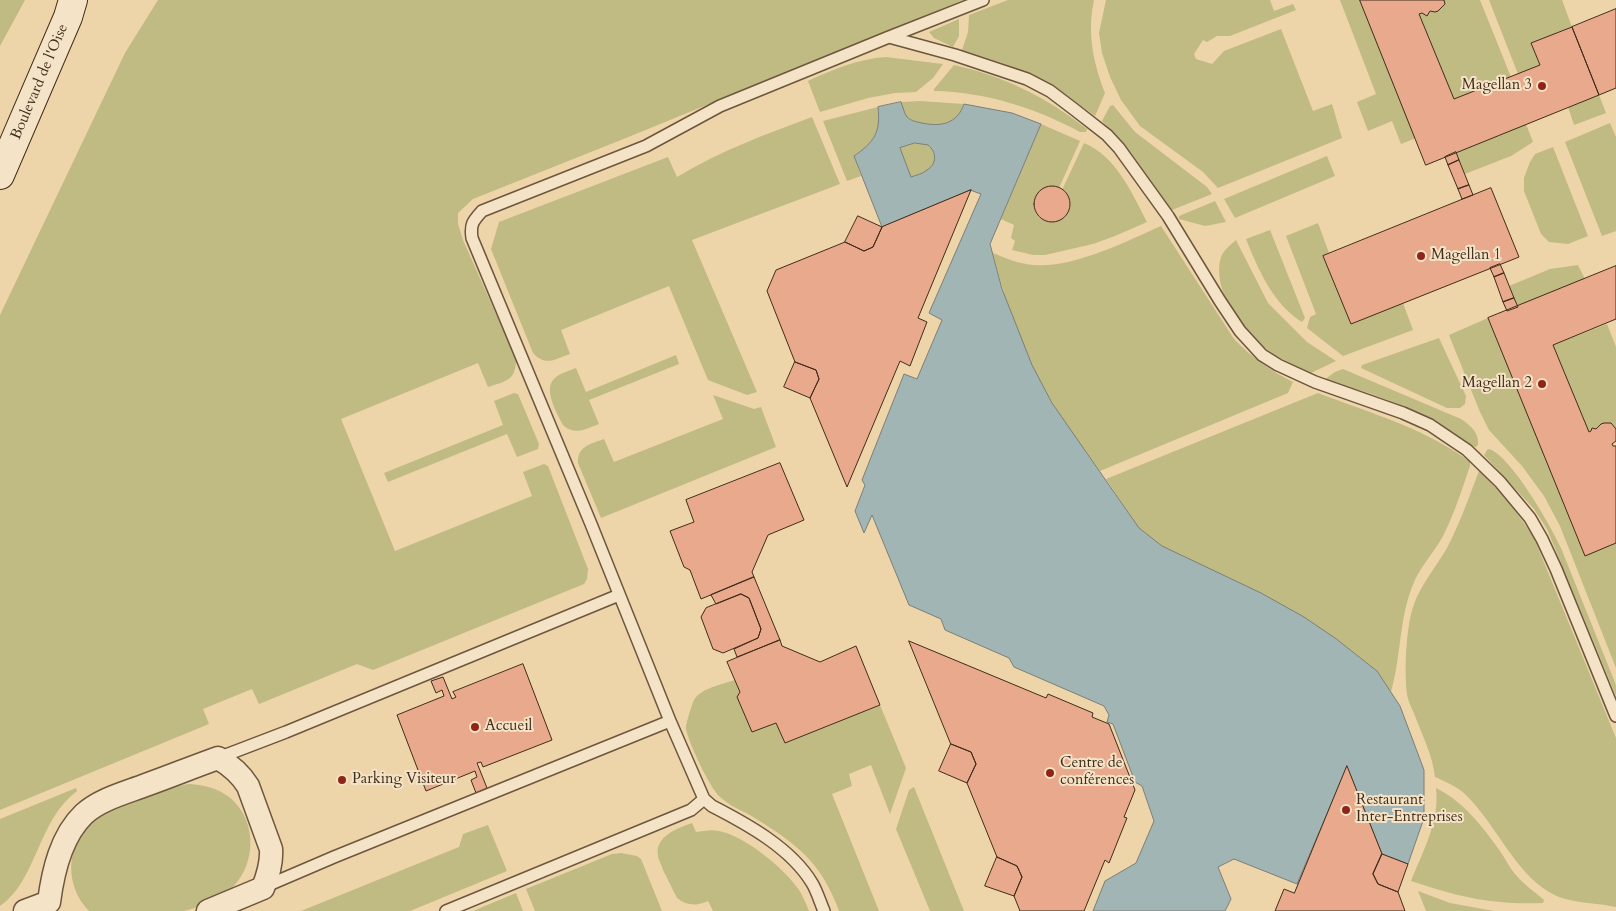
<!DOCTYPE html>
<meta charset="utf-8">
<style>
body{margin:0}
canvas{display:block;background:#eed4a9}
</style>
<canvas width="1616" height="911"></canvas>
<script>
const ctx = document.querySelector('canvas').getContext('2d');
ctx.lineJoin = 'round';
function fill(path, color) {
  ctx.fillStyle = color;
  ctx.fill(path, 'evenodd');
}
function stroke(path, color, width, dash) {
  ctx.strokeStyle = color;
  ctx.lineWidth = width;
  ctx.lineCap = dash ? 'butt' : 'round';
  ctx.setLineDash(dash || []);
  ctx.stroke(path);
}
function drawText(font, color, halo, rows, align = 'center') {
  ctx.font = font + ' Cardo,serif';
  ctx.lineWidth = 4;
  ctx.setLineDash([]);
  ctx.textBaseline = 'middle';
  ctx.strokeStyle = halo;
  ctx.fillStyle = color;
  for (const [text, x, y, turn = 0] of rows) {
    ctx.save();
    ctx.translate(x, y);
    ctx.rotate((+turn || 0) * Math.PI / 180);
    ctx.textAlign = isNaN(turn) ? turn : align;
    if (halo) ctx.strokeText(text, 0, 0);
    ctx.fillText(text, 0, 0);
    ctx.restore();
  }
}
const green = new Path2D(`
 M0,0H25L0,46Z
 M158,0H963L626,138L473,199L458,213V224L463,240L516,359C516,381 506,381 488,387L478,363L341,419L395,551L532,496L523,472L544,464L548,466L588,569L587,579L584,584L373,670L357,664L259,704L252,689L203,709L209,724L0,810V315L125,53Z
 M1008,0H1094C1087,33 1093,62 1105,93L1095,116L1053,85L1005,64L962,50L968,32L969,15Z
 M1106,0H1270L1274,11L1293,4L1296,10L1230,36H1217L1207,42L1203,40L1194,54L1196,59L1212,64L1224,51L1281,29L1313,111L1332,104L1342,138L1218,188L1203,172L1140,126L1121,100L1110,77L1102,53L1099,33Z
 M1340,0H1360L1416,138L1401,144L1392,121L1368,131L1357,102L1376,94Z
 M1444,0H1480L1511,77L1454,99L1419,14C1430,11 1437,14 1445,4Z
 M1489,0H1562L1572,27L1531,43L1540,65L1518,74Z
 M959,19V36L953,47L934,38L929,32Z
 M886,57L943,64L933,78L916,92L895,93L868,98L820,112L808,81C834,69 858,59 886,57Z
 M954,65C1004,76 1046,97 1087,129L1086,132H1080C1036,108 985,92 934,91V89Z
 M1599,95L1606,113L1574,125L1568,107Z
 M920,101L964,104C957,124 941,127 922,123C917,122 911,121 907,117C904,113 903,107 901,102Z
 M1113,105L1135,132L1207,187L1212,194L1172,210L1131,153L1102,121L1110,106Z
 M878,107C881,133 874,142 854,156L861,176L847,181L823,121Z
 M812,117L840,184L692,240L757,392L747,395L708,380L669,286L561,330L570,354C555,359 546,367 533,353L491,249L499,222L668,157L677,177C720,151 766,134 812,117Z
 M1610,123L1616,137V231L1602,236L1565,142Z
 M1041,124L1080,141L1059,188C1049,185 1041,189 1035,198C1028,240 1092,217 1062,190L1084,143C1116,156 1132,193 1147,222L1115,236L1093,244L1045,255H1033L1012,250L1015,241L1011,238L1014,225L1001,219Z
 M1526,124L1533,142L1511,156L1465,174L1456,152Z
 M915,143L928,145C937,152 937,164 927,171C923,174 916,175 911,177L900,148Z
 M1553,147L1588,236L1568,244L1549,242L1541,234L1524,191V178L1530,162L1535,154Z
 M1327,156L1335,176L1235,218L1224,199Z
 M1215,201L1226,222L1205,226L1179,219V216Z
 M1318,223L1329,253L1323,256L1351,324L1403,303L1413,330L1343,356L1307,328L1310,317L1316,314L1286,236Z
 M1161,226L1234,339C1251,357 1271,371 1293,382L1288,393L1100,471C1084,448 1066,426 1052,402C1024,356 1006,305 993,253C1003,257 1014,262 1026,264C1066,272 1125,242 1161,226Z
 M1270,230L1305,318L1302,322C1273,304 1258,269 1246,239Z
 M1236,240L1268,303L1307,342L1336,361L1311,373C1294,365 1278,358 1264,347C1241,328 1211,289 1221,257C1224,250 1230,245 1236,240Z
 M1578,265L1585,279L1518,307L1509,286L1550,269Z
 M1488,318L1585,555L1616,543V668L1560,526L1544,496L1522,466L1489,430L1480,412L1449,335Z
 M1607,324L1616,347V429L1611,423C1605,423 1600,423 1596,429L1592,428L1591,431L1589,432L1553,345Z
 M1439,338L1466,396L1465,404L1460,408H1447L1361,368L1362,365Z
 M676,355L679,364L589,400L599,424C586,429 574,436 563,425C557,414 543,389 554,379C559,373 569,371 576,368L586,392Z
 M1343,369L1461,419C1471,426 1479,432 1478,445L1476,447L1470,446C1430,412 1374,393 1324,380L1335,372Z
 M514,393L518,394L539,444L538,449L517,457L507,434L388,482L384,473L503,425L494,401Z
 M1318,393C1370,413 1425,428 1470,462V466C1462,489 1455,512 1444,534C1435,552 1419,567 1412,587C1399,621 1401,657 1391,692L1377,671L1335,638L1304,617L1261,593L1162,546L1139,528L1106,479Z
 M713,395L754,409L761,407L776,447L601,518L578,463C577,446 591,444 604,439L614,462L723,419Z
 M1489,449C1511,456 1551,526 1561,548L1616,685V696L1547,529L1534,509L1484,455L1487,450Z
 M1479,471C1500,491 1518,513 1534,538L1616,738V907C1594,902 1569,904 1549,892C1514,871 1495,823 1465,794C1456,786 1446,782 1435,777C1433,756 1422,735 1415,716C1412,708 1408,702 1407,694C1404,671 1406,626 1414,604C1422,583 1436,567 1447,548C1460,523 1469,497 1479,471Z
 M735,680L740,692L738,697L752,732L776,723L785,743L880,705L906,768L890,814L871,765L849,774L852,786L832,794L879,911H839C831,889 820,869 803,853C787,838 768,826 750,815C740,810 729,805 720,797C710,788 689,744 686,729C685,725 692,705 694,700C701,688 723,684 735,680Z
 M190,784C204,785 217,788 229,797C263,824 255,881 216,899C207,903 194,909 184,911C175,911 164,911 154,911C133,911 111,911 89,911C65,887 65,846 91,822C107,808 169,786 190,784Z
 M914,787L964,911H930L896,829L909,790Z
 M76,788L77,791C37,821 37,881 0,906V819Z
 M1436,788C1464,802 1482,826 1500,851C1505,858 1509,867 1515,874C1523,884 1534,891 1544,900L1543,903C1492,905 1459,897 1411,881C1423,851 1440,821 1436,788Z
 M692,823L696,832C703,831 711,829 719,831C745,836 784,868 799,890C803,896 806,904 809,911H713L708,901C697,906 687,906 677,898C672,889 668,879 663,870C662,865 658,860 658,855C655,836 678,828 692,823Z
 M488,825L507,871L410,911H301L459,847L463,834Z
 M621,853L637,856L641,859L662,911H535L526,889L612,854Z
 M1418,891L1450,903L1494,911H1426Z
 M516,893L523,911H473Z`);
const water = new Path2D(`
 M901,102C903,107 904,113 907,117C911,121 917,122 922,123C941,127 957,124 964,104L1012,113L1041,124L990,244L1002,289L1032,365L1052,403L1139,528L1162,546L1261,593L1304,617L1335,638L1377,671L1400,706L1424,770V818L1408,864L1382,854L1347,767L1297,884L1234,859L1218,867L1231,899L1225,911H1093L1105,881L1136,863L1154,821L1142,786L1135,782L1113,724L1107,722L1109,715L1104,706L1014,667L1009,658L945,630L941,619L909,605L872,515L864,533L855,511L865,485L862,480L904,374L917,379L942,320L929,313L981,194L970,190L882,227L854,156C874,142 881,133 878,107ZM915,143L928,145C937,152 937,164 927,170C923,174 916,175 911,177L900,148Z`);
const building = new Path2D(`
 M1360,0H1444L1445,4L1438,11L1435,12L1430,11L1427,16L1422,13L1419,14L1454,99L1540,65L1531,43L1572,27L1599,95L1426,165Z
 M1616,9V88L1599,95L1572,27Z
 M1456,152L1459,160L1448,165L1445,157Z
 M1459,160L1469,185L1458,189L1448,165Z
 M1469,185L1473,195L1462,199L1458,189Z
 M1034 204a18 18 0 1 1 36 0a18 18 0 1 1-36 0Z
 M1491,188L1519,257L1351,324L1323,256Z
 M971,190L918,318L927,322L910,366L900,361L847,487L810,398L819,379L816,370L795,362L767,291L776,270L845,242L864,251L873,247L882,227Z
 M858,216L882,227L873,247L864,251L845,242Z
 M1500,264L1504,273L1494,277L1490,268Z
 M1616,266V319L1553,345L1589,432L1591,431L1592,428L1596,429L1601,424L1604,423H1611L1616,429V441L1612,444L1613,446H1616V543L1585,556L1488,318Z
 M1504,273L1514,298L1503,302L1494,277Z
 M1514,298L1518,307L1507,311L1503,302Z
 M795,362L816,370L819,379L810,398L784,387Z
 M780,463L804,520L768,535L752,572L754,577L701,599L690,570L684,567L670,531L694,522L686,500Z
 M754,577L780,640L737,657L734,649L758,638L761,629L749,598L741,594L716,604L711,595Z
 M741,594L749,598L761,629L758,638L723,653L713,649L701,617L706,608Z
 M780,640L782,646L820,662L856,646L880,705L785,743L776,723L752,732L737,697L740,692L727,662Z
 M909,641L1046,698L1048,694L1093,713L1092,717L1109,724L1135,790L1124,817L1127,818L1109,863L1105,860L1084,911H1020L1014,896L1022,877L1017,866L997,857L967,783L976,764L971,752L951,744Z
 M523,664L552,740L483,767L481,762L477,763L487,788L476,793L471,780L477,777L475,771L426,791L397,715L444,696L442,690L436,693L431,681L443,677L452,699L456,697L453,692Z
 M951,744L971,752L976,764L967,783L939,771Z
 M1347,766L1382,854L1373,874L1378,884L1398,892L1405,911H1275L1284,889L1294,893Z
 M1382,854L1408,864L1398,892L1378,884L1373,874Z
 M997,857L1017,866L1022,877L1014,896L985,886Z`);
const lane = new Path2D(`
 M889,37L983,0
 M218,758L286,732L619,595
 M704,799L712,806C747,824 791,848 812,883C817,891 820,902 824,911
 M264,887L334,857L670,721
 M446,911L691,810L704,799L670,721L591,524L472,238C470,224 473,221 482,211L646,146L720,106L889,37L955,55L1027,79L1050,91L1075,110L1107,135L1119,148L1168,216L1220,301L1240,331L1262,355L1278,365L1315,382L1403,413L1430,425L1467,450L1500,482L1530,518L1542,539L1556,569L1616,716`);
const street = new Path2D(`
 M49,902C53,871 61,836 84,814C99,800 124,793 143,786C168,777 193,767 218,758C230,765 240,773 248,786L271,849C272,863 268,875 263,888L208,911
 M25,911L49,902`);
const secondary = new Path2D(`
 M0,175L68,17L73,0`);
const markers = [
 [1542,86,5,"#8f2418"],
 [1421,256,5,"#8f2418"],
 [1542,384,5,"#8f2418"],
 [475,727,5,"#8f2418"],
 [1050,773,5,"#8f2418"],
 [342,780,5,"#8f2418"],
 [1346,810,5,"#8f2418"]
];
const streetNames = [
 ["Boulevard de l'Oise",40,82,-67]
];
const poiNames = [
 ["Magellan 3",1532,86,"right"],
 ["Magellan 1",1431,256],
 ["Magellan 2",1532,384,"right"],
 ["Accueil",485,727],
 ["Centre de",1060,764],
 ["conférences",1060,781],
 ["Parking Visiteur",352,780],
 ["Restaurant",1356,801],
 ["Inter-Entreprises",1356,818]
];
fill(green, '#c0bb83');
fill(water, '#a1b5b5');
stroke(water, '#7b7e77', 1);
fill(building, '#e9a98c');
stroke(building, '#412c1a', 1);
stroke(lane, '#6c563e', 14);
stroke(street, '#6c563e', 25);
stroke(secondary, '#412c1a', 30);
stroke(lane, '#f4e3c7', 11);
stroke(street, '#f4e3c7', 22);
stroke(secondary, '#f4e3c7', 28);
for (const [x, y, r, color] of markers) {
  const dot = new Path2D();
  dot.arc(x, y, r, 0, 2 * Math.PI);
  ctx.fillStyle = color;
  ctx.fill(dot);
  stroke(dot, '#f4e3c7', 2);
}
drawText('15px', '#412c1a', '#f4e3c7', streetNames);
drawText('15px', '#412c1a', '#f4e3c7', poiNames, 'left');
</script>
